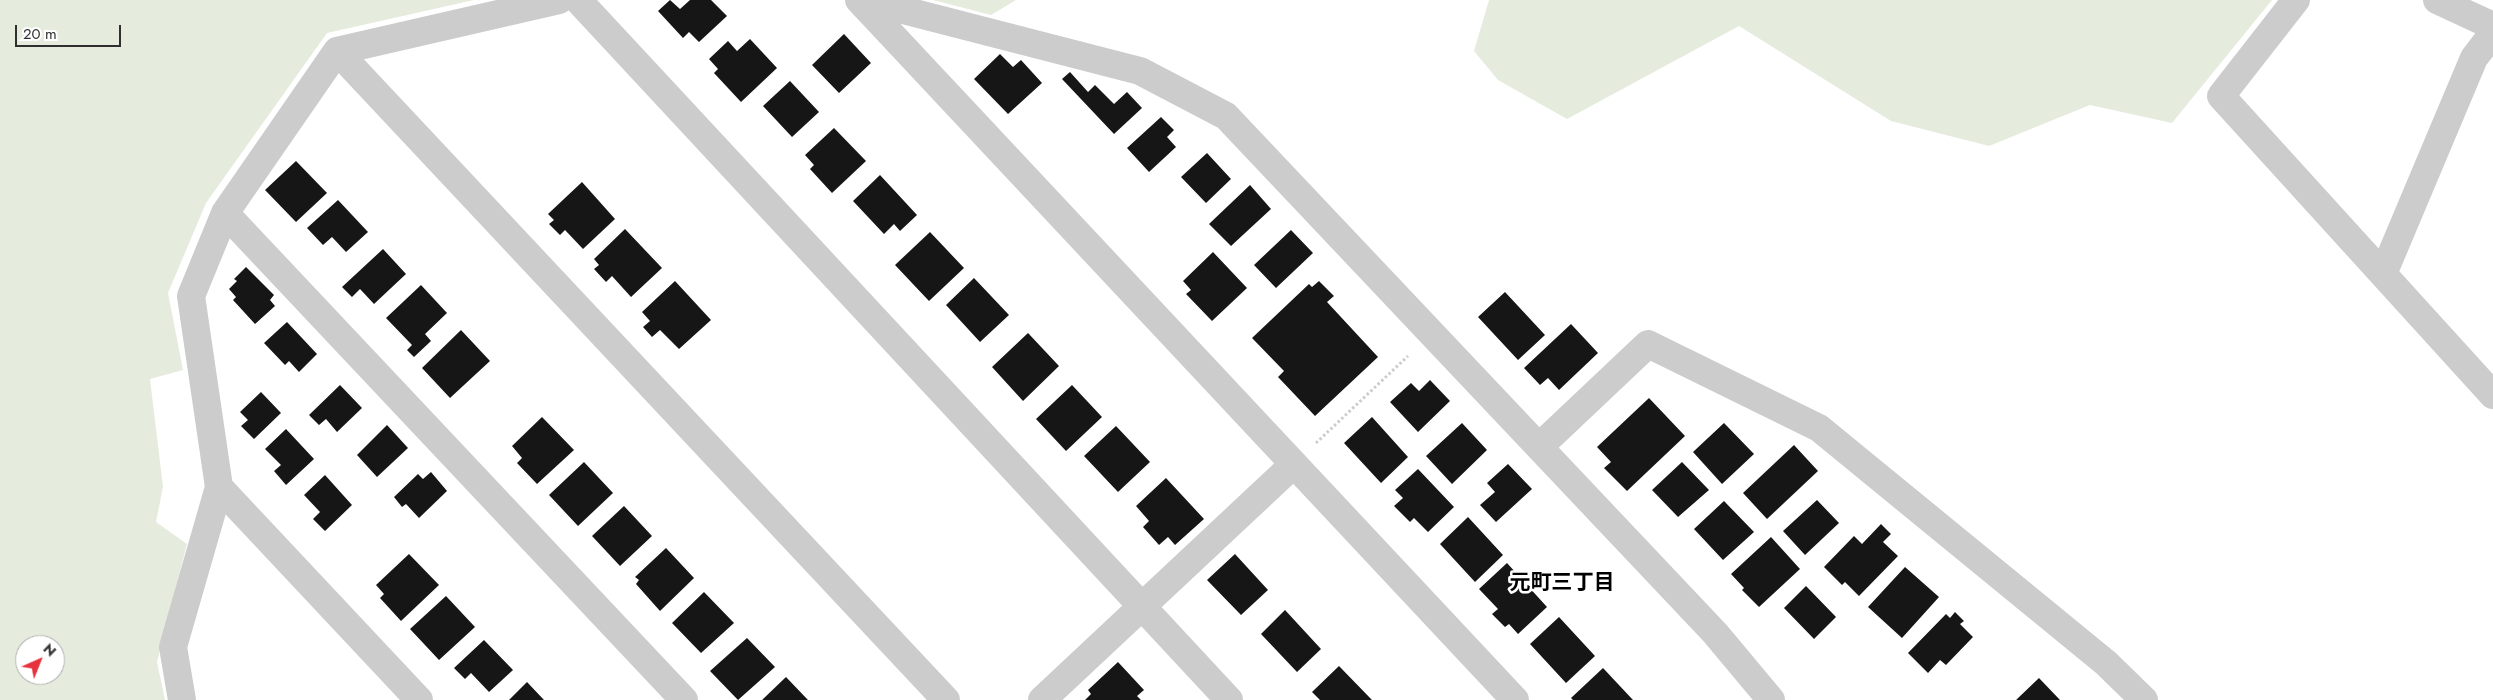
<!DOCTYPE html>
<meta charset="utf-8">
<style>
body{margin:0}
#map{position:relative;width:2493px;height:700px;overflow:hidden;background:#fff;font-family:Jost,sans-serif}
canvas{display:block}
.north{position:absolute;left:15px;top:635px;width:50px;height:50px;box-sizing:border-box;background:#fff;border:1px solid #acacac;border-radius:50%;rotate:44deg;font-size:14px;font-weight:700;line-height:20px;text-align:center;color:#2f2f2f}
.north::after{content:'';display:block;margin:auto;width:18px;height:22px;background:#e7313c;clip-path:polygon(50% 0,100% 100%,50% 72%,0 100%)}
.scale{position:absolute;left:15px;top:25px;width:106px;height:22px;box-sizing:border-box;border:2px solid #2f2f2f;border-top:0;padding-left:6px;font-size:15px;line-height:18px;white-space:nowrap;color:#2f2f2f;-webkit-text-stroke:4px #fff;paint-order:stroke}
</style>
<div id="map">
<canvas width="2493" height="700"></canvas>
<div class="north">N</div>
<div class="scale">20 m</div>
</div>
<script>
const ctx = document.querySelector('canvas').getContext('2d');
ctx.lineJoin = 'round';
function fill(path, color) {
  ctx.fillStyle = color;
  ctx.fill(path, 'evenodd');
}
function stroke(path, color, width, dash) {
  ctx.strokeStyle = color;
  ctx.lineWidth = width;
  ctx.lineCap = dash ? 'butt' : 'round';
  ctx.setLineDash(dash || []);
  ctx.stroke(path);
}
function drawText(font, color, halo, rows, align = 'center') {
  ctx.font = font + ' Jost,"Noto Sans JP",sans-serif';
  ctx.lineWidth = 5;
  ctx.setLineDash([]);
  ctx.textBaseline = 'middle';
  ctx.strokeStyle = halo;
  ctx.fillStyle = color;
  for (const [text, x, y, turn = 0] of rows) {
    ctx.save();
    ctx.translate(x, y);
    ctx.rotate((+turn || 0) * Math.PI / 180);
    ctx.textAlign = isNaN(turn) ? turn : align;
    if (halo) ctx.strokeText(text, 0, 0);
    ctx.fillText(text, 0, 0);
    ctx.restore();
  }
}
const green = new Path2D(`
 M0,0H474L327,33L206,203L168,293L183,370L150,379L163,487L156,522L187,544L157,662L165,700H0ZM25,645H55V675H25Z
 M933,0H1016L991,15Z
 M1489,0H2272L2172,123L2090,105L1989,146L1891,121L1739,26L1567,119L1498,80L1474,51Z`);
const building = new Path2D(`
 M670,0L680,9L690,0H711L727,16L699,42L689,32L683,38L658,11Z
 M844,34L871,63L839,93L812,65Z
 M750,39L777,68L741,102L714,73L718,69L709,59L728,41L737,51Z
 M1000,54L1013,67L1021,60L1042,83L1008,114L974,79Z
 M1070,72L1088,92L1095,85L1114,104L1127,92L1142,108L1114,134L1062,79Z
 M790,81L819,112L792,137L763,106Z
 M1161,117L1174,130L1167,137L1176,147L1149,172L1127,148Z
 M834,128L866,161L832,193L810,169L814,165L805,155Z
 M1207,153L1231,179L1206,203L1181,177Z
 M296,161L327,193L296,222L265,190Z
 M880,175L917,215L900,231L894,224L884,234L853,201Z
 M582,182L615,219L583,249L565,230L560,235L549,224L554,220L548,214Z
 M1250,185L1271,209L1231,246L1209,224Z
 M338,200L368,232L346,252L332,237L323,245L307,228Z
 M625,229L662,268L631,297L612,276L606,282L594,269L599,265L594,259Z
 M1291,230L1313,253L1276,288L1254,265Z
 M930,232L964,268L929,301L895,265Z
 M383,249L406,274L374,304L360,289L352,297L342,287Z
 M1213,252L1247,288L1212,321L1186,294L1191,290L1183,281Z
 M246,267L274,295L270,300L275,306L255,324L233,300L236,297L229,289L237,281L234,279Z
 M974,278L1009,315L980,342L946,305Z
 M675,281L711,320L679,349L660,330L652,337L643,327L650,321L642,312Z
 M1319,281L1334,296L1327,302L1378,357L1315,416L1278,377L1284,371L1252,338L1309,284L1312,287Z
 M421,285L447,313L425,334L431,341L414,357L407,350L412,345L386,318Z
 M1505,292L1545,335L1518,360L1478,317Z
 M287,322L317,354L299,372L289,361L285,365L264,343Z
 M1571,324L1598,353L1559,390L1548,378L1540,385L1524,368Z
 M461,330L490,361L450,398L422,368Z
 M1028,333L1059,366L1023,401L992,367Z
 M1430,380L1450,401L1418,432L1390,402L1411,383L1419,391Z
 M340,385L362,408L337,432L326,419L319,425L309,415Z
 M1072,385L1102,417L1066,451L1036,419Z
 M261,392L281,413L254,439L241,426L248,420L240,412Z
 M1649,398L1685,436L1627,491L1604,468L1611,462L1597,447Z
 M542,417L574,450L537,484L517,463L522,458L512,446Z
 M1372,417L1408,457L1381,483L1344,443Z
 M1462,423L1487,450L1452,484L1426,456Z
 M1724,423L1754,454L1722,484L1693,452Z
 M387,425L408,448L377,477L357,455Z
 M1116,426L1150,462L1118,492L1084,456Z
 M286,429L314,459L286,485L274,471L281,465L265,449Z
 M1794,445L1818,471L1767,519L1743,493Z
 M584,462L613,493L578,526L549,495Z
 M1682,462L1709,490L1678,517L1652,490Z
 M1508,464L1532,489L1496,522L1480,505L1495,492L1487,483Z
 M1418,469L1454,507L1428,532L1414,518L1410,522L1394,506L1403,498L1395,490Z
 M431,472L447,491L419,518L406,504L402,507L394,497L418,474L423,479Z
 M325,475L352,505L325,531L313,519L320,512L304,495Z
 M1166,478L1204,519L1175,545L1168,537L1159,545L1143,527L1149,521L1136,506Z
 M1817,500L1839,523L1805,555L1783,531Z
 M1724,501L1754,532L1723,560L1694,529Z
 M624,506L652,536L620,566L592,536Z
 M1468,517L1503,555L1475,582L1440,544Z
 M1881,524L1891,534L1883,542L1898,556L1859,596L1845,582L1842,585L1824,567L1854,536L1862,544Z
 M1771,537L1800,569L1759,607L1742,590L1744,588L1731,574Z
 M666,548L694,578L660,611L636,584L639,580L635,577Z
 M409,554L439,585L401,621L380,598L384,594L376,585Z
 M1235,554L1268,590L1241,615L1207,580Z
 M1507,563L1547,607L1518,634L1509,624L1505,627L1492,614L1498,609L1479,589Z
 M1905,567L1939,597L1902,638L1868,607Z
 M1806,586L1836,617L1814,639L1784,608Z
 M704,592L734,623L701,653L672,623Z
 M446,596L475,627L439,660L410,629Z
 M1285,610L1321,649L1297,672L1261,634Z
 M1955,612L1964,621L1960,624L1973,637L1946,665L1940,660L1928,673L1908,653L1946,614L1950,618Z
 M1559,617L1595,656L1566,683L1530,644Z
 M747,638L775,667L738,700L710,671Z
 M484,640L513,670L489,692L471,673L465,679L454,668Z
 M1118,662L1144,690L1137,696L1141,700H1085L1091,694L1088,690Z
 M1339,666L1372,700H1320L1312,692Z
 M1603,668L1633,700H1573L1571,698Z
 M786,677L808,700H762Z
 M2039,678L2060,700H2016Z
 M527,682L544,700H509Z`);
const path = new Path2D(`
 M1316,443L1408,356`);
const minor = new Path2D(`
 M578,0L1229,700
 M859,0L1515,700
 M864,0L1140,71L1226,116L1715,633L1771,700
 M2296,0L2221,96L2493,395
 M2437,0L2493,26
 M337,51L946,700
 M225,213L684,700
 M2383,274L2474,58L2493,33
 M1539,447L1648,344L1819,428L2106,663L2144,700
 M219,487L419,700
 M182,700L173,647L219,487L191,296L225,213L337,51L559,0
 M1042,700L1294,464`);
const neighbourhoodNames = [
 ["元町三丁目",1562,584]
];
fill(green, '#e5ecdd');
fill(building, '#161616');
stroke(path, '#ccc', 3, [2.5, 2.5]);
stroke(minor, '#ccc', 28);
drawText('bold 21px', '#000', '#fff', neighbourhoodNames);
</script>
